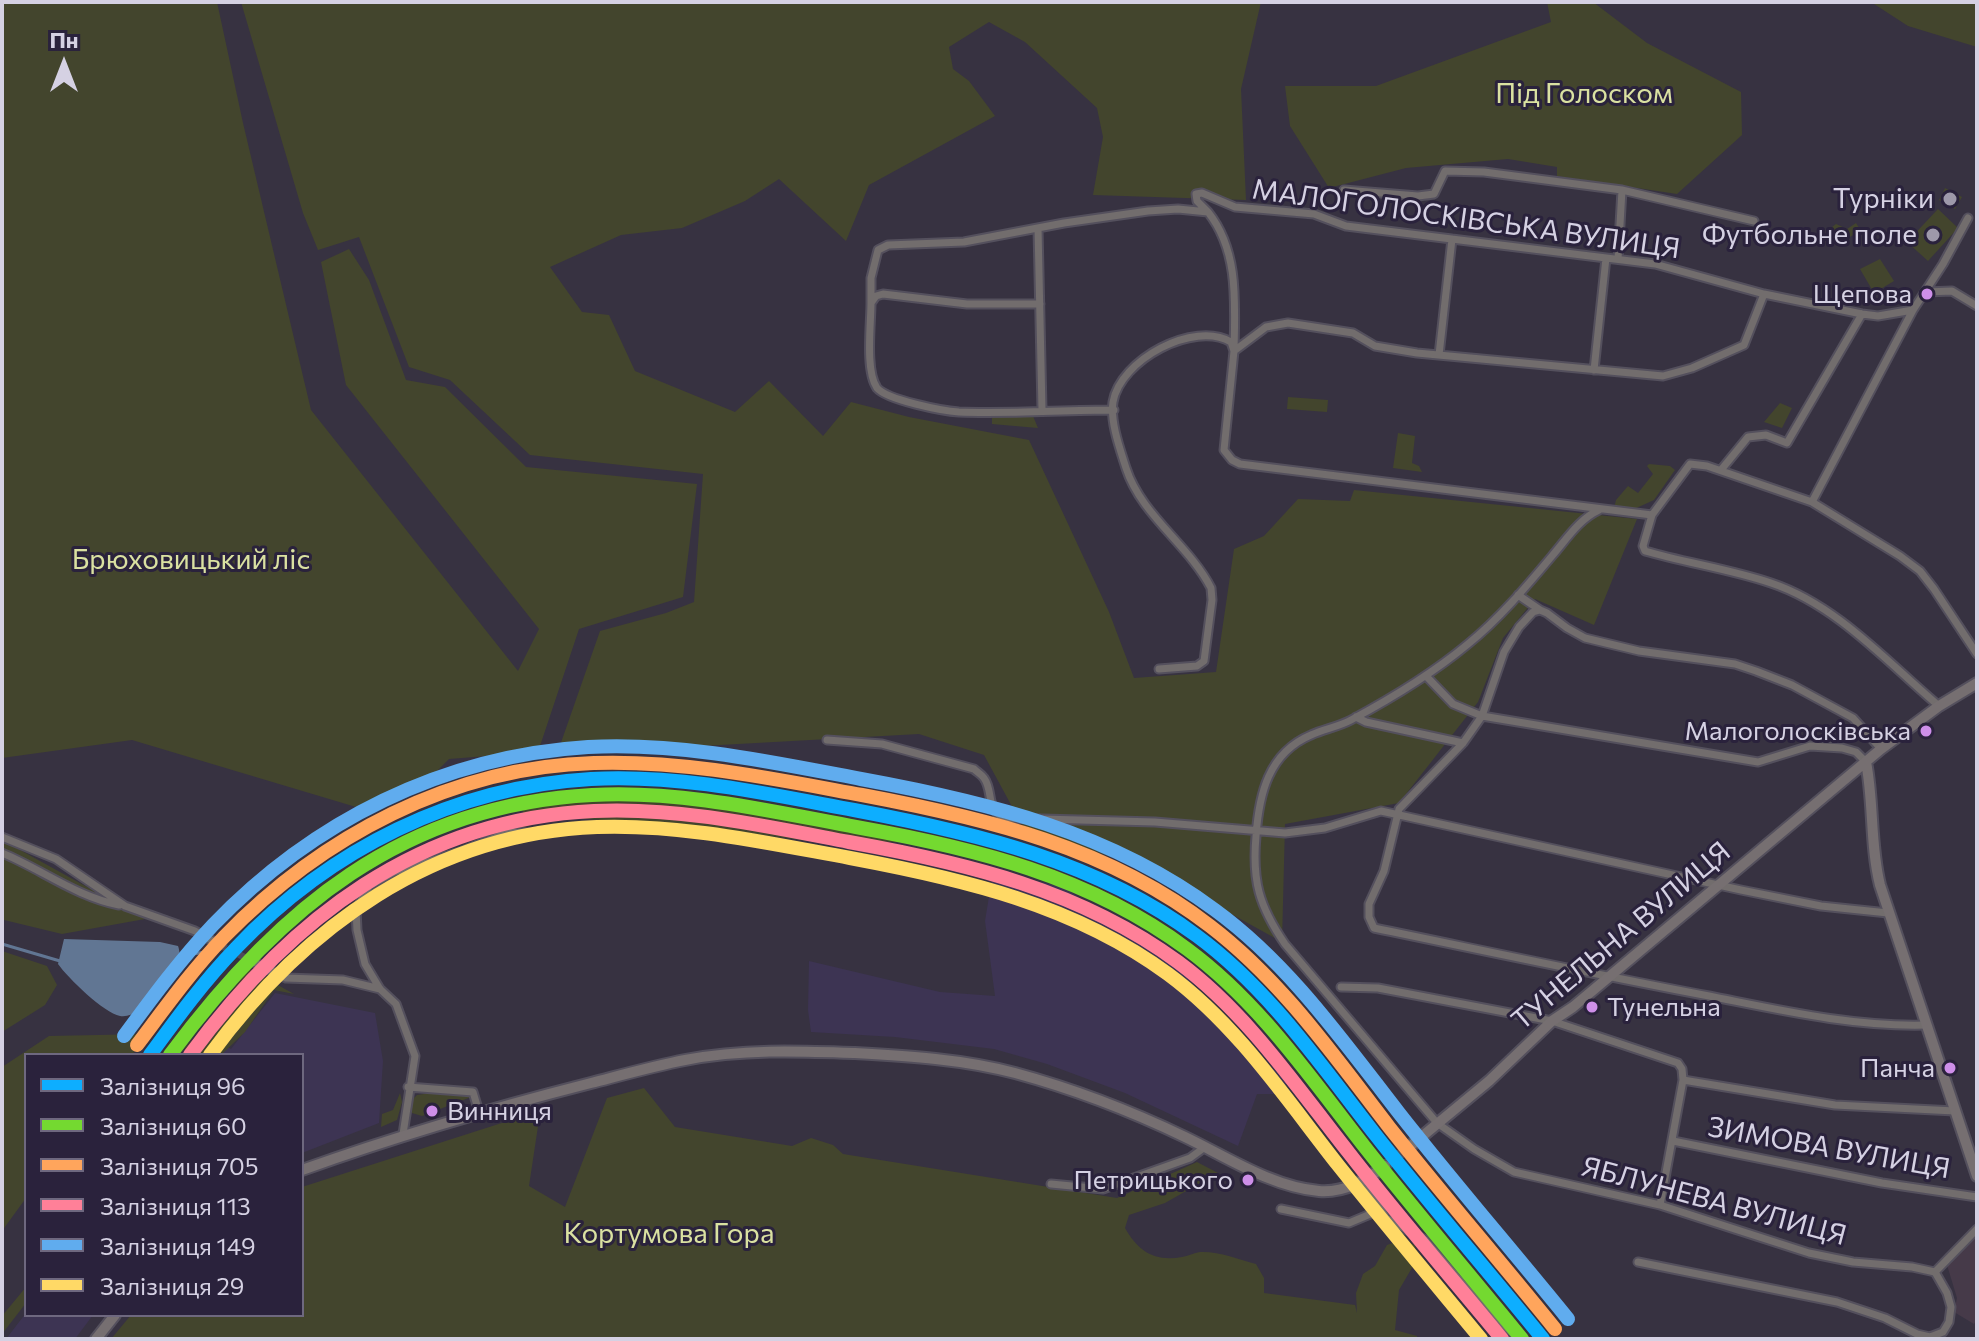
<!DOCTYPE html>
<meta charset="utf-8">
<style>
body{margin:0}
#map{position:relative;width:1979px;height:1341px;overflow:hidden;background:#373241;font-family:Commissioner,sans-serif}
canvas{display:block}
.frame{position:absolute;inset:0;border:4px solid #d5d1e3;pointer-events:none}
.legend{position:absolute;left:24px;top:1053px;width:280px;height:264px;box-sizing:border-box;background:#2a223c;border:2px solid #6e687f;margin:0;padding:10px 14px;list-style:none;font-size:24px;color:#d5d1e3}
.legend li{display:flex;align-items:center;gap:16px;height:40px}
.legend b{width:40px;border:2px solid #6e687f}
.north{position:absolute;left:24px;top:24px;width:80px;height:80px;-webkit-text-stroke:6px #2a223c;paint-order:stroke;rotate:0deg;font-size:22px;font-weight:700;line-height:32px;text-align:center;color:#d5d1e3}
.north::after{content:'';display:block;margin:auto;width:28px;height:36px;background:#d5d1e3;clip-path:polygon(50% 0,100% 100%,50% 72%,0 100%)}
</style>
<div id="map">
<canvas width="1979" height="1341"></canvas>
<div class="frame"></div>
<ul class="legend">
<li><b style="height:10px;background:#0daeff"></b>Залізниця 96</li>
<li><b style="height:10px;background:#74d930"></b>Залізниця 60</li>
<li><b style="height:10px;background:#ffa55c"></b>Залізниця 705</li>
<li><b style="height:10px;background:#ff8098"></b>Залізниця 113</li>
<li><b style="height:10px;background:#60acee"></b>Залізниця 149</li>
<li><b style="height:10px;background:#ffd966"></b>Залізниця 29</li>
</ul>
<div class="north">Пн</div>
</div>
<script>
const ctx = document.querySelector('canvas').getContext('2d');
ctx.lineJoin = 'round';
function fill(path, color) {
  ctx.fillStyle = color;
  ctx.fill(path, 'evenodd');
}
function stroke(path, color, width, dash) {
  ctx.strokeStyle = color;
  ctx.lineWidth = width;
  ctx.lineCap = dash ? 'butt' : 'round';
  ctx.setLineDash(dash || []);
  ctx.stroke(path);
}
function drawText(font, color, halo, rows, align = 'center') {
  ctx.font = font + ' Commissioner,sans-serif';
  ctx.lineWidth = 6;
  ctx.setLineDash([]);
  ctx.textBaseline = 'middle';
  ctx.strokeStyle = halo;
  ctx.fillStyle = color;
  for (const [text, x, y, turn = 0] of rows) {
    ctx.save();
    ctx.translate(x, y);
    ctx.rotate((+turn || 0) * Math.PI / 180);
    ctx.textAlign = isNaN(turn) ? turn : align;
    if (halo) ctx.strokeText(text, 0, 0);
    ctx.fillText(text, 0, 0);
    ctx.restore();
  }
}
const built = new Path2D(`
 M993,872L1064,887L1174,964L1287,1083L1277,1094H1257L1238,1146L1125,1093L1047,1064L994,1049L895,1037L811,1032L808,1010L809,961L940,992L995,996L985,921Z
 M275,993L375,1013L383,1061L379,1123L302,1153V1055H219L226,1046L231,1049Z
 M26,1313V1315H93L75,1339H6Z`);
const education = new Path2D(`
 M1977,1235V1319L1974,1324L1954,1312L1957,1298L1947,1265Z`);
const green = new Path2D(`
 M2,2H217L243,123L311,410L518,671L539,629L346,385L321,262L349,249L369,280L406,380L445,387L526,467L697,484L683,597L579,629L538,752L449,759L434,774L356,807L132,740L2,758Z
 M241,2H1261L1241,89L1246,200L1093,195L1103,137L1097,108L1025,42L989,22L949,47L953,69L969,81L995,116L869,185L846,241L779,179L745,201L682,228L621,235L550,267L582,312L609,315L635,371L735,412L769,381L823,436L851,402L909,417L1029,440L1109,612L1134,678L1216,672L1234,549L1264,536L1298,499L1350,501L1354,490L1637,519L1594,625L1535,599L1503,638L1478,702L1399,803L1285,824L1282,942L1161,875L1022,825L984,755L919,734L557,754L600,631L666,613L694,602L703,474L530,455L450,380L409,367L359,237L318,250L303,213Z
 M1547,2H1593L1647,43L1741,92L1742,135L1677,194L1557,176V167L1508,159L1406,168L1329,188L1290,126L1285,86H1376L1551,22Z
 M1871,2H1977V47L1908,26Z
 M1945,188L1962,197L1955,209L1939,200Z
 M1938,209L1958,228L1928,261L1907,242Z
 M1856,223L1861,231L1846,239L1836,236L1831,228L1836,224L1847,229Z
 M1880,259L1894,281L1874,293L1860,269Z
 M1288,397L1328,400L1327,412L1287,409Z
 M1780,403L1792,408L1782,428L1764,422Z
 M992,416H1033L1038,428L992,424Z
 M1398,433L1415,436L1412,463L1419,466L1422,472L1393,468Z
 M1649,464L1670,466L1675,470L1654,500L1632,510L1614,508L1616,500L1628,486L1638,493L1653,474L1647,466Z
 M612,792L679,794L920,833L919,842L808,841L718,829L561,817L521,828L524,804Z
 M2,840L145,919L62,934L4,920L2,926Z
 M2,951L47,966L57,985L45,1005L2,1032Z
 M249,969L294,994L274,990L245,1032L221,1055H183L186,1046L198,1035Z
 M147,1034L132,1055H26V1198L2,1231V1067L49,1036Z
 M644,1088L675,1127L792,1146L811,1138L833,1145L843,1154L1117,1198L1197,1162L1218,1173L1165,1203L1129,1215L1125,1228C1138,1251 1154,1262 1182,1257C1188,1256 1194,1253 1200,1252C1218,1251 1238,1259 1256,1264L1264,1278V1293L1355,1305L1357,1313L1356,1293L1363,1274L1375,1266L1387,1245L1401,1240L1415,1245L1416,1261L1399,1290L1395,1330L1417,1336V1339H111L131,1315H302V1187L533,1113V1115L540,1113L529,1186L565,1207L607,1098Z
 M438,1092L467,1093L471,1097L422,1116L412,1113L411,1101L417,1095Z
 M400,1093L402,1102L397,1120L381,1127L382,1114L393,1110Z
 M26,1287V1303L2,1334V1316Z`);
const water = new Path2D(`
 M64,939L160,942L178,946C179,948 180,955 180,958C179,979 141,1020 120,1016C104,1013 68,978 58,964Z`);
const stream = new Path2D(`
 M2,944L60,961
 M193,954L211,951`);
const streetTunnel = new Path2D(`
 M220,945L252,961`);
const secondaryTunnel = new Path2D(`
 M1385,1166L1408,1148`);
const street = new Path2D(`
 M1344,190L1418,196L1434,194L1445,171L1484,172L1622,190L1618,259
 M1622,190L1754,221
 M1208,212L1197,201L1196,194L1202,193L1235,207L1314,214L1346,226L1655,264L1764,294L1862,314L1878,316L1913,310
 M1038,228L1042,410
 M1926,292L1952,291L1977,306
 M1764,294L1744,345L1692,368L1663,376L1417,353L1375,346L1353,333L1288,323L1266,327L1234,351L1224,450L1232,460L1240,464L1652,515L1690,464L1707,466L1812,502L1900,556L1920,571L1934,589L1977,654
 M871,303V278L878,250L888,245L964,242L1064,223L1148,211L1178,209L1208,212C1239,251 1235,302 1234,351L1231,342C1194,320 1120,360 1113,402C1110,422 1120,449 1126,468C1141,515 1189,545 1211,588L1212,600L1204,661L1197,666L1159,669
 M1040,304H967L883,294L876,296L871,303C871,324 865,371 877,388C887,400 943,411 959,412C1010,414 1062,410 1114,410
 M1439,355L1452,239
 M1594,370L1606,258
 M1721,470L1748,437L1766,435L1787,443L1862,314
 M1812,502L1913,310L1943,264L1968,218
 M1599,510C1579,519 1566,540 1552,556C1526,587 1499,619 1468,644C1432,674 1392,698 1351,720C1338,727 1324,729 1311,735C1268,753 1259,795 1256,836C1252,881 1259,906 1285,944L1437,1123L1474,1149L1514,1172L1660,1205L1809,1253L1853,1262L1912,1267L1935,1272L1977,1229
 M1652,515L1643,546L1645,551C1686,563 1730,569 1771,583C1837,605 1887,662 1939,706
 M1518,595L1540,610
 M1427,677L1453,704L1482,716L1758,762L1810,746L1842,748L1856,752L1866,762
 M1356,717L1366,722L1463,743
 M827,740L882,744L974,769C977,772 981,774 984,778C994,792 985,809 1004,818L1155,822L1285,833L1325,828L1381,811L1741,890L1821,906L1888,913
 M1881,749L1853,718L1792,685L1756,671L1735,664L1639,651L1585,638L1567,628L1547,613L1540,610L1533,612L1519,627L1504,652L1482,716L1463,743L1399,809L1384,871L1369,904V917L1374,928C1486,951 1597,975 1709,996C1780,1010 1853,1027 1926,1025
 M2,837L56,859L125,906L195,931L220,945
 M2,853C41,869 77,897 119,905
 M252,961L286,978L343,980L380,989
 M1341,987L1378,988L1552,1021L1678,1063L1682,1069L1683,1080L1660,1205
 M1683,1080L1835,1105L1955,1111
 M408,1087L473,1092L479,1112
 M403,1134L415,1056L396,1004L380,989L365,964L357,930L356,910L369,886L394,872L460,852L509,832L529,833
 M1673,1141L1882,1183L1977,1197
 M1365,1181L1386,1218L1425,1240L1481,1305L1519,1339
 M1051,1184L1103,1189L1190,1158L1205,1147
 M1281,1209L1349,1223L1380,1210
 M1638,1262L1837,1302L1885,1318L1917,1334L1930,1337L1943,1332L1949,1322L1951,1307L1947,1293L1935,1272`);
const secondary = new Path2D(`
 M1866,762C1874,803 1870,845 1880,885L1977,1176
 M1408,1148L1489,1081L1552,1021L1573,1007L1881,749L1939,706L1977,683
 M302,1170C397,1136 493,1108 591,1083C622,1075 654,1066 685,1060C741,1049 798,1051 854,1053C908,1056 963,1059 1015,1073C1074,1089 1131,1111 1185,1137C1227,1157 1272,1187 1319,1191C1345,1193 1366,1180 1385,1166
 M96,1339L115,1315`);
const rail1 = new Path2D(`
 M150,1055C177,1018 204,981 236,948C330,849 454,787 591,779C679,774 768,794 854,810C976,833 1096,861 1197,936C1269,989 1320,1064 1374,1133C1429,1203 1487,1270 1543,1339`);
const rail2 = new Path2D(`
 M170,1055C278,909 403,805 592,795C680,790 770,811 856,827C974,848 1089,876 1187,949C1259,1002 1310,1077 1364,1146C1416,1212 1470,1275 1522,1339`);
const rail3 = new Path2D(`
 M137,1045C165,1008 192,970 224,937C322,836 452,767 594,763C684,760 774,779 862,795C985,818 1108,847 1210,926C1282,981 1334,1056 1389,1127C1443,1195 1500,1261 1555,1329`);
const rail4 = new Path2D(`
 M190,1055C290,919 419,819 594,811C679,807 765,826 849,842C966,863 1080,890 1178,962C1247,1013 1296,1086 1349,1153C1398,1216 1451,1277 1502,1339`);
const rail5 = new Path2D(`
 M124,1036C152,998 180,960 213,925C313,821 443,756 588,747C679,742 772,762 861,779C987,802 1110,832 1215,910C1289,964 1343,1041 1399,1113C1454,1183 1512,1250 1568,1319`);
const rail6 = new Path2D(`
 M210,1055C304,927 433,833 597,827C682,824 767,843 850,858C963,879 1074,905 1168,974C1237,1025 1286,1099 1338,1165C1385,1224 1433,1281 1481,1339`);
const markers = [
 [1950,199,8,"#9e99aa"],
 [1933,235,8,"#9e99aa"],
 [1927,294,7,"#ce8fe9"],
 [1926,731,7,"#ce8fe9"],
 [1592,1007,7,"#ce8fe9"],
 [1950,1068,7,"#ce8fe9"],
 [432,1111,7,"#ce8fe9"],
 [1248,1180,7,"#ce8fe9"]
];
const busNames = [
 ["Щепова",1912,294],
 ["Малоголосківська",1911,731],
 ["Тунельна",1607,1007,"left"],
 ["Панча",1935,1068],
 ["Винниця",447,1111,"left"],
 ["Петрицького",1233,1180]
];
const parkNames = [
 ["Під Голоском",1584,94],
 ["Брюховицький ліс",191,560],
 ["Кортумова Гора",669,1234]
];
const poiNames = [
 ["Турніки",1934,199],
 ["Футбольне поле",1917,235]
];
const streetNames = [
 ["МАЛОГОЛОСКІВСЬКА ВУЛИЦЯ",1466,219,8],
 ["ТУНЕЛЬНА ВУЛИЦЯ",1621,936,-40],
 ["ЗИМОВА ВУЛИЦЯ",1829,1148,10],
 ["ЯБЛУНЕВА ВУЛИЦЯ",1714,1201,15]
];
fill(built, '#3d3453');
fill(education, '#463a49');
fill(green, '#43452d');
fill(water, '#617693');
stroke(stream, '#617693', 3);
stroke(streetTunnel, '#4f4a59', 7, [7, 3.5]);
stroke(secondaryTunnel, '#4f4a59', 10, [10, 5]);
stroke(street, '#54505d', 11);
stroke(secondary, '#54505d', 14);
stroke(street, '#726d6d', 7);
stroke(secondary, '#766f71', 10);
stroke(rail1, '#0daeff', 14);
stroke(rail2, '#74d930', 14);
stroke(rail3, '#ffa55c', 14);
stroke(rail4, '#ff8098', 14);
stroke(rail5, '#60acee', 14);
stroke(rail6, '#ffd966', 14);
for (const [x, y, r, color] of markers) {
  const dot = new Path2D();
  dot.arc(x, y, r, 0, 2 * Math.PI);
  ctx.fillStyle = color;
  ctx.fill(dot);
  stroke(dot, '#2a223c', 3);
}
drawText('26px', '#d5d1e3', '#2a223c', busNames, 'right');
drawText('28px', '#dae1a1', '#2a223c', parkNames);
drawText('28px', '#d5d1e3', '#2a223c', poiNames, 'right');
drawText('28px', '#d5d1e3', '#2a223c', streetNames);
</script>
